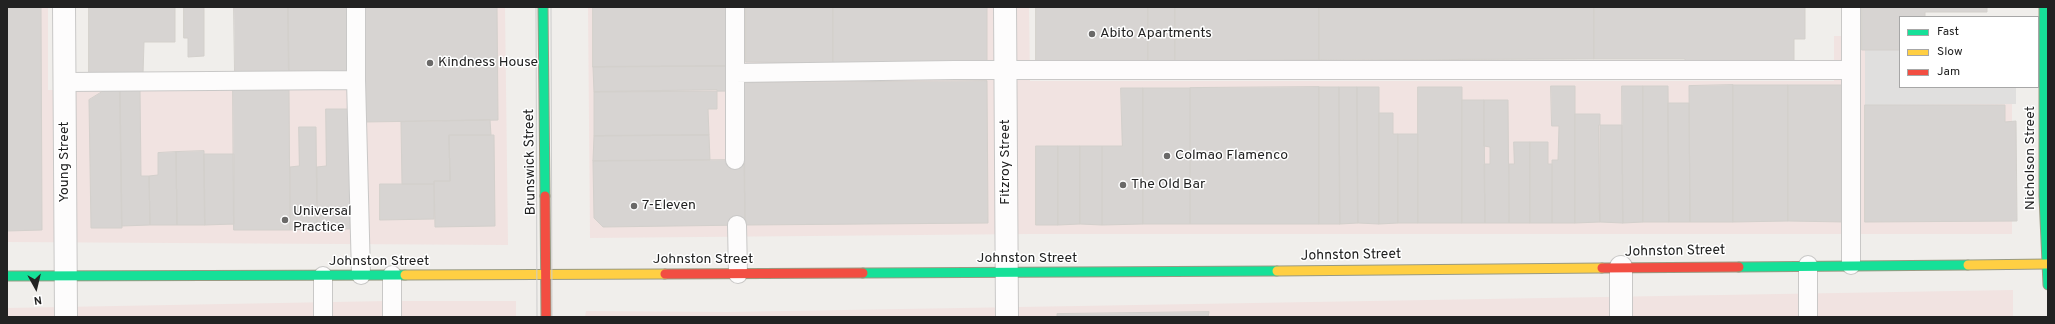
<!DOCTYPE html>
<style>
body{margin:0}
#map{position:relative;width:2055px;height:324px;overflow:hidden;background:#f0eeeb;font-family:Overpass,sans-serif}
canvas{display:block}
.frame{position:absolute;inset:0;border:8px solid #222;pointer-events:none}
.legend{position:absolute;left:1899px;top:16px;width:140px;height:72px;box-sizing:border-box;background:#fff;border:1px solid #a7a7a7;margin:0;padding:5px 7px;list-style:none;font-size:12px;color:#222}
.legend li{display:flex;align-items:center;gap:8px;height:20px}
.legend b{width:20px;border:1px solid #a7a7a7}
.north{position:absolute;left:16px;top:268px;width:40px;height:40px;-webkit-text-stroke:3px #fff;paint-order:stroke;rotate:172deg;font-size:11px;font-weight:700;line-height:16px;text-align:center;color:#222}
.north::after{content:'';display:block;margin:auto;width:14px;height:18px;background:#222;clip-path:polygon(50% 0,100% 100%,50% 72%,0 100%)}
</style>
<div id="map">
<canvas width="2055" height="324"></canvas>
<div class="frame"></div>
<ul class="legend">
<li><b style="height:5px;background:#16e098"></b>Fast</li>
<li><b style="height:5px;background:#ffcf43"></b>Slow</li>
<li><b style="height:5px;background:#f24e42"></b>Jam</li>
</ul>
<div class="north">N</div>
</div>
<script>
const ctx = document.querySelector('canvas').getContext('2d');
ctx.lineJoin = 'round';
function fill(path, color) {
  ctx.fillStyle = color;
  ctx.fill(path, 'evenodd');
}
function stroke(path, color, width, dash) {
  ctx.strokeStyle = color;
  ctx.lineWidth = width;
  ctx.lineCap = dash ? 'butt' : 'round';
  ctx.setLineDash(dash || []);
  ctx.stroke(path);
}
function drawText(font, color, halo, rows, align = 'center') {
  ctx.font = font + ' Overpass,sans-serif';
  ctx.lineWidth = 3;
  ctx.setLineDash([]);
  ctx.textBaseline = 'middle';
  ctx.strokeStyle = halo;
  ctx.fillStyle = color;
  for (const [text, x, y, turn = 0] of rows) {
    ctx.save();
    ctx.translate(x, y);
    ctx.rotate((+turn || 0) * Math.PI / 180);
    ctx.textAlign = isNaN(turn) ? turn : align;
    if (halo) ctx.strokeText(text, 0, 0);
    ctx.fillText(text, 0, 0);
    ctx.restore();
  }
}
const commercial = new Path2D(`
 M7,7H48V90L347,86L346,7H505L508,245L7,242Z
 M588,7H1029L1030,81H1834V36H1900V87H2012V234H1030L590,238Z
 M2013,290V317H585L586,311L727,312Z
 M388,301H516V317H7V308Z`);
const parking = new Path2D(`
 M1865,50H1900V87H2016V104L1865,105Z`);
const building = new Path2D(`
 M7,7H41L42,230L7,231Z
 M89,7H175V42H144L143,75H89Z
 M184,7H204V56L188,57V38H184Z
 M234,7H288L289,75L235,76Z
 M288,7H349L350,74L289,75Z
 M363,7H497L498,120L363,122Z
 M593,7H728V66L593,67Z
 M746,7H833V63L746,62Z
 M833,7H987V63H833Z
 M1036,7H1148V61L1036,62Z
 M1148,7H1175V61H1148Z
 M1175,7H1319V60L1175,61Z
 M1319,7H1594V59L1319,60Z
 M1594,7H1805V39H1794V64L1685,65V59H1594Z
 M1862,7H1987V12H1925V17H1900V50H1862Z
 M728,66L729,91L594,92L593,67Z
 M987,81L988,223L745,225L744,83Z
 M1733,85H1788V221L1733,222Z
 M1733,85V222H1690L1689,86Z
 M1788,85H1846V222L1788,221Z
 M1551,86H1575V223H1552V160H1558L1559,126H1552Z
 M1622,86H1643V222L1623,223Z
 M1643,86H1668L1669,222H1643Z
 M1319,87V224H1190V88Z
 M1319,87H1339L1340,224H1319Z
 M1339,87H1357L1358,223L1340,224Z
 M1357,87H1379V224L1358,223Z
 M1418,87H1462V223H1418Z
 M1121,88H1143V224L1102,225V146H1122Z
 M1143,88H1190V224H1143Z
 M105,90H120L122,228H91L89,100Z
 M120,90H140L141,176H149L150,225L122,226Z
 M233,90H289L290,230H234Z
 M717,90V109H708L709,135L594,136V92Z
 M1462,100H1484L1485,223H1462Z
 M1484,100H1508L1509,223H1485L1484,164H1490V147L1484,146Z
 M1668,103H1689L1690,222H1669Z
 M1865,105H2005V122L2016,121L2017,221L1865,222Z
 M326,109H350V229H317V167L326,166Z
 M1379,113H1393V134H1398V223L1379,224Z
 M1575,114H1600V222L1575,223Z
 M490,120L491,135H449L450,181H434V184H402L401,122Z
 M1599,125H1622L1623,223L1600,222Z
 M299,127H316L317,229L290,230V167L299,166Z
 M1398,134H1418V223H1398Z
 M449,135H494L495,226L435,227L434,181H450Z
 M709,135L710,160L593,161L594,136Z
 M1514,142H1530V223H1509V164H1514Z
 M1530,142H1548V164H1552V223H1530Z
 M1036,146H1058V225H1036Z
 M1058,146H1080V224L1058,225Z
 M1080,146H1102V225L1080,224Z
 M204,151L205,225H177L176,152Z
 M176,152L177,225H150L149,176L158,175V153Z
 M204,154H234V224L205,225Z
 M744,160L745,225L603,227L594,218L593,161Z
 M380,184H434V219L380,220Z
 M1209,312L1208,317H1057V314Z`);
const lane = new Path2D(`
 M356,7V80L361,275
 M735,7V160
 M1851,7V265
 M735,73L955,70H1851
 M65,82L356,80
 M737,225L738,274
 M1808,265V317
 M323,276V317
 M392,317V275`);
const street = new Path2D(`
 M64,7L66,317
 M1005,7L1007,317
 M1621,267V317`);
const fast = new Path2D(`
 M543,7L545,196
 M2044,7V196L2048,285
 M1739,267L1968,265
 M863,273L1277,271
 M7,276L405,275`);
const slow = new Path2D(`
 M1968,265L2047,264
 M1277,271L1602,268
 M405,275L665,274`);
const jam = new Path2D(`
 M545,196L546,317
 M1602,268L1739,267
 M665,274L863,273`);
const tram = new Path2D(`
 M536,7L537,317
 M551,7L552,317`);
const markers = [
 [1092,34,4,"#6a6968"],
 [430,63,4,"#6a6968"],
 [1167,156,4,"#6a6968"],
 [1123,185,4,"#6a6968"],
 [634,206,4,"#6a6968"],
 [285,220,4,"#6a6968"]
];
const poiNames = [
 ["Abito Apartments",1100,34],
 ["Kindness House",438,63],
 ["Colmao Flamenco",1175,156],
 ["The Old Bar",1131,185],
 ["7-Eleven",642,206],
 ["Universal",293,212],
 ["Practice",293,228]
];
const streetNames = [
 ["Nicholson Street",2031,158,-90],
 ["Young Street",65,162,-90],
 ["Brunswick Street",531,162,-91],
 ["Fitzroy Street",1006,162,-90],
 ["Johnston Street",1675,252,-1],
 ["Johnston Street",1351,256,-1],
 ["Johnston Street",1027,259],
 ["Johnston Street",703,260],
 ["Johnston Street",379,262]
];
fill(commercial, '#f1e3e1');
fill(parking, '#e0dfde');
fill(building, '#d7d4d2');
stroke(building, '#d3d0cc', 1);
stroke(lane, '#c9c8c7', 20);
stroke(street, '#c9c8c7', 24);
stroke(fast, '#999a82', 11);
stroke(slow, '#999a82', 11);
stroke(jam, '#999a82', 11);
stroke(lane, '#fdfcfc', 18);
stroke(street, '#fdfcfc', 22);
stroke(fast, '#16e098', 9);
stroke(slow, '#ffcf43', 9);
stroke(jam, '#f24e42', 9);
stroke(tram, '#ccc', 1);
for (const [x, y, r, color] of markers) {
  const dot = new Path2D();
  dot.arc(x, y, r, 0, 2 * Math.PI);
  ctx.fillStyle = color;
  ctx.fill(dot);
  stroke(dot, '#fff', 1.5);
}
drawText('14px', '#222', '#fff', poiNames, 'left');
drawText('14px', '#222', '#fff', streetNames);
</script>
